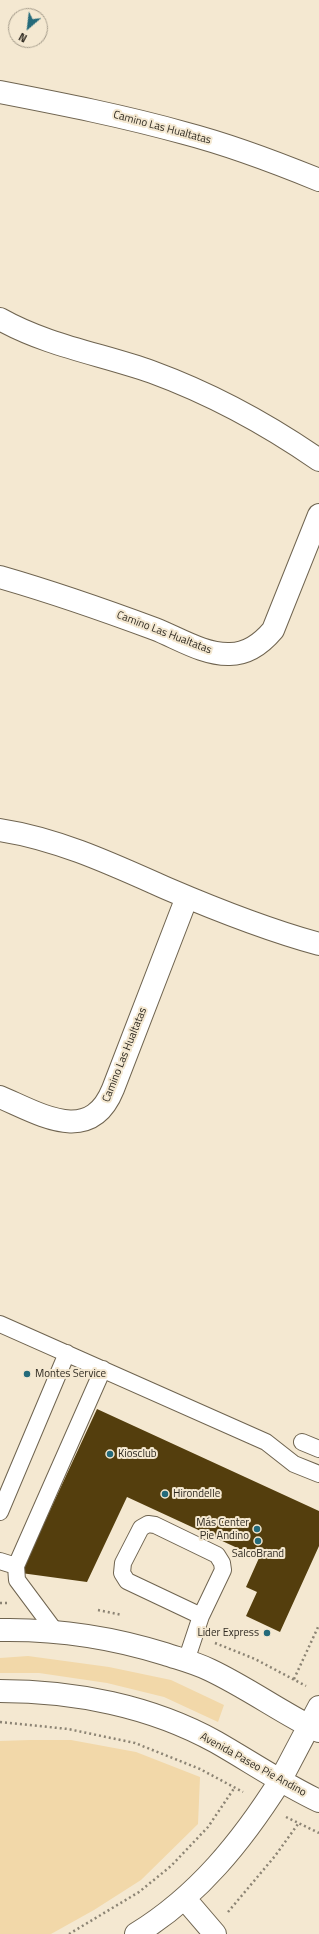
<!DOCTYPE html>
<meta charset="utf-8">
<style>
body{margin:0}
#map{position:relative;width:319px;height:1934px;overflow:hidden;background:#f4e8d1;font-family:"Titillium Web",sans-serif}
canvas{display:block}
.north{position:absolute;left:8px;top:8px;width:40px;height:40px;box-sizing:border-box;background:#f4e8d1;border:1px solid #a59c8b;border-radius:50%;rotate:208deg;font-size:11px;font-weight:700;line-height:16px;text-align:center;color:#2f2a21}
.north::after{content:'';display:block;margin:auto;width:14px;height:18px;background:#246a7a;clip-path:polygon(50% 0,100% 100%,50% 72%,0 100%)}
</style>
<div id="map">
<canvas width="319" height="1934"></canvas>
<div class="north">N</div>
</div>
<script>
const ctx = document.querySelector('canvas').getContext('2d');
ctx.lineJoin = 'round';
function fill(path, color) {
  ctx.fillStyle = color;
  ctx.fill(path, 'evenodd');
}
function stroke(path, color, width, dash) {
  ctx.strokeStyle = color;
  ctx.lineWidth = width;
  ctx.lineCap = dash ? 'butt' : 'round';
  ctx.setLineDash(dash || []);
  ctx.stroke(path);
}
function drawText(font, color, halo, rows, align = 'center') {
  ctx.font = font + ' "Titillium Web",sans-serif';
  ctx.lineWidth = 4;
  ctx.setLineDash([]);
  ctx.textBaseline = 'middle';
  ctx.strokeStyle = halo;
  ctx.fillStyle = color;
  for (const [text, x, y, turn = 0] of rows) {
    ctx.save();
    ctx.translate(x, y);
    ctx.rotate((+turn || 0) * Math.PI / 180);
    ctx.textAlign = isNaN(turn) ? turn : align;
    if (halo) ctx.strokeText(text, 0, 0);
    ctx.fillText(text, 0, 0);
    ctx.restore();
  }
}
const green = new Path2D(`
 M28,1656L109,1667L171,1680L224,1705L218,1722L164,1697L107,1683L39,1673H0V1658Z
 M30,1740H71L136,1752L200,1777L198,1824L141,1880L94,1910L51,1934H0V1741Z`);
const building = new Path2D(`
 M97,1409L319,1511V1546L280,1632L246,1616L257,1592L246,1587L259,1558L127,1497L87,1582L21,1573Z`);
const path = new Path2D(`
 M0,1603H7
 M98,1610L122,1615
 M215,1643L255,1659L306,1686
 M294,1679L319,1625
 M0,1722L68,1729L135,1743L200,1769L243,1792
 M286,1817L319,1833
 M228,1912L275,1856L298,1824
 M69,1934L139,1892L171,1866L208,1827L235,1787`);
const lane = new Path2D(`
 M0,1324L266,1442L294,1464L319,1474
 M302,1442L319,1449
 M0,1512L67,1353
 M0,1561L16,1566
 M55,1631L17,1580L16,1566L103,1369
 M186,1661L201,1616L223,1570L222,1563L217,1555L155,1525L148,1524L141,1528L123,1563L122,1573L127,1581L201,1616`);
const street = new Path2D(`
 M0,92C62,104 123,116 184,133C230,145 275,162 319,180
 M0,319C48,346 101,354 152,372C212,394 267,424 319,460
 M0,577C52,592 104,610 155,629C178,638 204,655 230,654C248,654 262,643 273,630L319,515
 M0,830C59,839 114,865 168,889C217,910 268,930 319,944
 M0,1097C40,1114 90,1146 113,1089L187,897
 M185,1899L215,1934
 M136,1934C198,1896 242,1841 280,1781`);
const secondary = new Path2D(`
 M0,1630C56,1629 111,1637 165,1654C180,1659 196,1663 210,1670C248,1688 282,1713 319,1731
 M0,1691C74,1691 151,1706 216,1742C251,1762 283,1784 319,1801
 M280,1781L319,1707`);
const markers = [
 [27,1374,4,"#246a7a"],
 [110,1454,4,"#246a7a"],
 [165,1494,4,"#246a7a"],
 [257,1529,4,"#246a7a"],
 [258,1541,4,"#246a7a"],
 [267,1633,4,"#246a7a"]
];
const streetNames = [
 ["Camino Las Hualtatas",162,128,15],
 ["Camino Las Hualtatas",164,633,21],
 ["Camino Las Hualtatas",125,1055,-68],
 ["Avenida Paseo Pie Andino",253,1765,29]
];
const poiNames = [
 ["Montes Service",35,1374],
 ["Kiosclub",118,1454],
 ["Hirondelle",173,1494],
 ["Más Center",249,1523,"right"],
 ["Pie Andino",249,1536,"right"],
 ["SalcoBrand",258,1554,"center"],
 ["Lider Express",259,1633,"right"]
];
fill(green, '#f2d8a9');
fill(building, '#543e0d');
stroke(lane, '#6f6450', 18);
stroke(street, '#6f6450', 24);
stroke(secondary, '#6f6450', 24);
stroke(path, '#8c8474', 2.5, [2, 3]);
stroke(lane, '#fff', 16);
stroke(street, '#fff', 22);
stroke(secondary, '#fff', 22);
for (const [x, y, r, color] of markers) {
  const dot = new Path2D();
  dot.arc(x, y, r, 0, 2 * Math.PI);
  ctx.fillStyle = color;
  ctx.fill(dot);
  stroke(dot, '#f4e8d1', 1.5);
}
drawText('11px', '#2f2a21', '#f4e8d1', streetNames);
drawText('11px', '#2f2a21', '#f4e8d1', poiNames, 'left');
</script>
